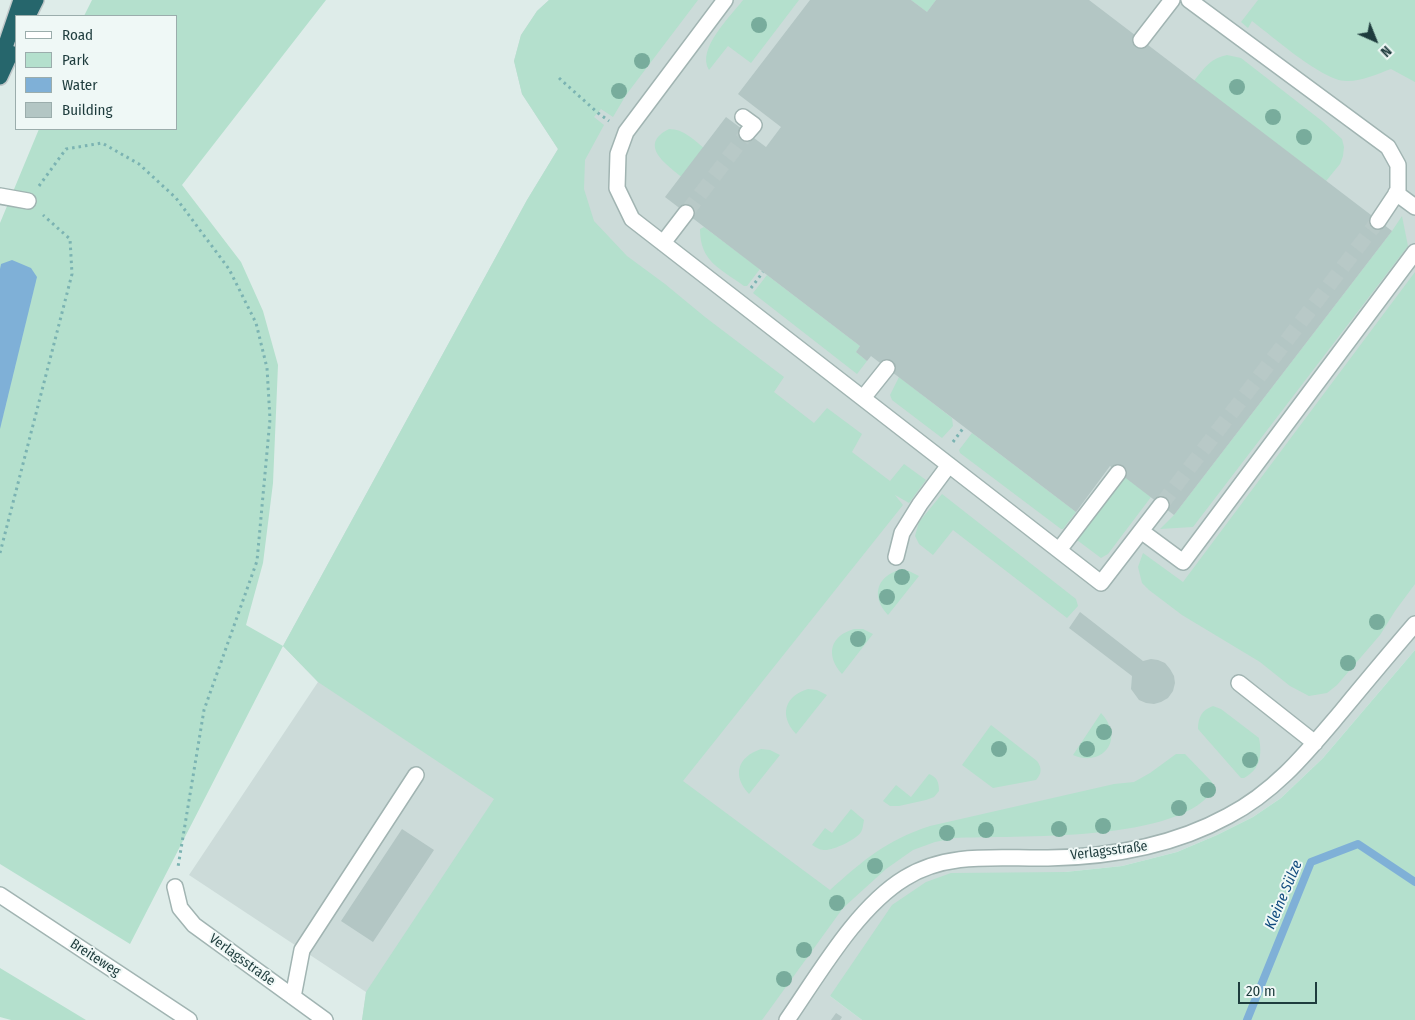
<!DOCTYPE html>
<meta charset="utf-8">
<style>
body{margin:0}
#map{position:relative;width:1415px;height:1020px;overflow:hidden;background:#deece9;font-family:"Fira Sans Condensed",sans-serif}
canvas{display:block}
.legend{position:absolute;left:15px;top:15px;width:162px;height:115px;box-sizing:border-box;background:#eff8f6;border:1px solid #9badac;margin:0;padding:6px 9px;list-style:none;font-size:15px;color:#1e3c3d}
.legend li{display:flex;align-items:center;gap:10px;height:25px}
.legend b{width:25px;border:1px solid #9badac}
.north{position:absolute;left:1350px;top:15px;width:50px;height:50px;-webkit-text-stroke:4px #eff8f6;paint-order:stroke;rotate:136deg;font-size:14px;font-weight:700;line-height:20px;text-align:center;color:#1e3c3d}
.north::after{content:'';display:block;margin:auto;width:18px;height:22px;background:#1e3c3d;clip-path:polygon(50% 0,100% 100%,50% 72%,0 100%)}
.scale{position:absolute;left:1238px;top:982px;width:79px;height:22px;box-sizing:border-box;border:2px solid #1e3c3d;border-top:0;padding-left:6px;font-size:15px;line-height:18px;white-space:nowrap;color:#1e3c3d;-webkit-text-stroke:4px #eff8f6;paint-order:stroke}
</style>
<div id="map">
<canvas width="1415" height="1020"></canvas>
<ul class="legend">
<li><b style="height:6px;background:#fff"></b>Road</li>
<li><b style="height:14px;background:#b4e0cd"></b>Park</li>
<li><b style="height:14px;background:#7fb0d7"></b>Water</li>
<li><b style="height:14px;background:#b3c6c4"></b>Building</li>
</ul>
<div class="north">N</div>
<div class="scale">20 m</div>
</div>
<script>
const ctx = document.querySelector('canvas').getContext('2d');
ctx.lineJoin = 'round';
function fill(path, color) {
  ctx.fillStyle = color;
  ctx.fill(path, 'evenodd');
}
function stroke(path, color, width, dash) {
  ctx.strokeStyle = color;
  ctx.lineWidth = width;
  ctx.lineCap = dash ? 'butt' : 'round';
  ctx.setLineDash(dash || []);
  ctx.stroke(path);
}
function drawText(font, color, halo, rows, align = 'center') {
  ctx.font = font + ' "Fira Sans Condensed",sans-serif';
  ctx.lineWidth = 4;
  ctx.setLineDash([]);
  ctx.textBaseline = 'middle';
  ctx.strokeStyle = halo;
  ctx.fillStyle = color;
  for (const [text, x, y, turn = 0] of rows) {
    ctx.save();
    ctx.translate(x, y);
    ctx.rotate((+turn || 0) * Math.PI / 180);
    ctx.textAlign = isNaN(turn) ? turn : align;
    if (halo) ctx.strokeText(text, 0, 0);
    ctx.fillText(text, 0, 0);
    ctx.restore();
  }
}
const built = new Path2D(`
 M549,0H1415V650L1323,758L1281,798L1253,817L1217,835L1177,852L1122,866L1065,872L830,996L862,1020H362L366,992L189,875L318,682L283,646L527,200L558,149L522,94L514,61L521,35L537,11Z`);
const green = new Path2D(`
 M92,0H326L182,185L241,262L263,311L278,365L273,483L263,563L246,625L283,646L527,200L558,149L522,94L514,61L521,35L537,11L549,0H698L626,95L613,117L601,109L594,117L604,125L585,160L584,189L594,221L627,256L665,284L705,317L784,377L774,392L814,423L827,408L862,434L852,452L890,481L904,464L926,480L909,503L895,495L903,505L683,781L830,890C865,859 885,841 930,826L1114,784L1134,782L1150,773L1176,754H1185L1211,781L1215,787C1184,844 1013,835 954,838L935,842L913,850L886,869L843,908L762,1020H362L366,992L494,799L318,682L283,646L130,944L0,864V223L39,129H176V16H84Z
 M743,0H799L751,63L728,46L709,70C696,49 731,16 743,0Z
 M911,0H936L927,12Z
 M1258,0H1415V82L1391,69C1377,74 1360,82 1346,81C1323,81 1272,36 1252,21L1248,28L1241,22Z
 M1227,55L1241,58L1322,121L1342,139L1344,147L1343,156L1340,164L1326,181L1194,81C1204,68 1211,58 1227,55Z
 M669,129C684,129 694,140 705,149L683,178C667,165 637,145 669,129Z
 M1402,216L1408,246L1193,527L1160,529L1174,515L1392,231Z
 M704,227L760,269L747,286H744C720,268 700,262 700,229Z
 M1415,272V584L1395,611L1380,635L1337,685L1327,693L1309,696L1290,686L1260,662L1182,615L1149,590L1142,583L1138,567L1143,553L1183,582Z
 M767,275L860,346L856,352L867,361L857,374L753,293Z
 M899,377L952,418L953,426L942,438L892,400L890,395Z
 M972,433L1076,512L1063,529H1061L960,453L959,450Z
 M1125,477L1151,497L1108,554L1101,558L1077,540Z
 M942,494L1076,599L1078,606L1067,618L953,530L933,555L919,544L915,536L919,522Z
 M899,570L909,571L919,576L888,615C871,597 876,577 899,570Z
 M854,629H863L873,634L842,674C825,655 830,636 854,629Z
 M1415,650V1020H862L830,996L892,905L926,882L951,873L1065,872L1122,866L1177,852L1217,835L1253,817L1281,798L1323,758Z
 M808,689L817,690L827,695L796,734C779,716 784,696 808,689Z
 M1213,706L1221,709L1259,738C1262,754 1261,769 1244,778H1241L1198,729C1198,717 1202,710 1213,706Z
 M1101,713C1125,738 1104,768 1073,755Z
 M991,725L1037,761C1042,768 1042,773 1036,780L993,788L962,765Z
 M761,749L770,750L780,755L749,794C732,776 737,757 761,749Z
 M929,774C937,777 939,782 939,791L934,797L926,800L899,806H890L883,801L896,785L911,797Z
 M851,809L864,820C863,824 863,829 861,832C856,840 832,851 824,850C819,850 816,847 812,845L825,828L832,833Z
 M0,968L86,1020H11L0,1017Z`);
const water = new Path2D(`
 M12,260L31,268L37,277L0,429V269L1,264Z`);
const stream = new Path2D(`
 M1247,1020L1311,862L1358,844L1415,882`);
const building = new Path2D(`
 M810,0H911L927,12L936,0H1089L1392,231L1174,515L1110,466L1076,512L871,356L867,361L856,352L860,346L665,197L726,117L766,147L781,127L738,94Z
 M1080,612L1143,661L1151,659L1158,660L1165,663L1170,669L1174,676L1175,683L1173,691L1168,698L1161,702L1154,704L1146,703L1139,700L1131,689L1132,676L1069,628Z
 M402,829L434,850L373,942L341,921Z
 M836,1013L842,1017L840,1020H831Z`);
const minorTunnel = new Path2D(`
 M686,213L747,133
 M1161,505L1378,221`);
const path = new Path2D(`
 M559,78L598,113L609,121
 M39,186L66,149L102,143L139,164L176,198L229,269L256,323L267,368L270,419L257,561L204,710L178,867
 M751,288L763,272
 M953,442L964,427
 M0,553L72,274L70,239L43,215`);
const minor = new Path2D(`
 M725,0L626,132L618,154L617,188L632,219L1101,583L1161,505
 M1189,0L1388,147L1398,165V191L1378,221
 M1141,40L1172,0
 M743,117L754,125L747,133
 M1396,193L1415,207
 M0,196L28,201
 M663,243L686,213
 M863,398L887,368
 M1141,531L1183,562L1415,252
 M1059,550L1118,473
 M896,557L902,533L920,504L949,465
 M1239,683L1315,743
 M175,887L180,908L194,925L325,1020
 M0,895L189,1020
 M293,997L302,950L416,775
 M787,1020C819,974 857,907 905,878C948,851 1000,859 1048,858C1111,857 1173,846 1228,816C1276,791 1307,752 1341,712C1365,683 1390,653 1415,624`);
const highway = new Path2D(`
 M28,16L36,0
 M0,62L21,0
 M0,77L11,53`);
const trees = [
 [759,25],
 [642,61],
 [1237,87],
 [619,91],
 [1273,117],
 [1304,137],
 [902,577],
 [887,597],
 [1377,622],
 [858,639],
 [1348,663],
 [1104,732],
 [999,749],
 [1087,749],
 [1250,760],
 [1208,790],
 [1179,808],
 [1103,826],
 [1059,829],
 [986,830],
 [947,833],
 [875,866],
 [837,903],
 [804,950],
 [784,979]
];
const streetNames = [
 ["Verlagsstraße",1109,851,-7],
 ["Breiteweg",95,958,33],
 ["Verlagsstraße",242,960,36]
];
const waterNames = [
 ["Kleine Sülze",1284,895,-67]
];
fill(built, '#ccdbd9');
fill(green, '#b4e0cd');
fill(water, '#7fb0d7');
stroke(stream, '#7fb0d7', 8);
fill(building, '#b3c6c4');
stroke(minorTunnel, '#b8c9c7', 15, [15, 8]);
stroke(minor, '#a1b4b2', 18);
stroke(highway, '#c0c8c9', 18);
stroke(path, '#7bb3b2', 3, [2.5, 4]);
stroke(minor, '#fff', 15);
stroke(highway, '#26666c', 15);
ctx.fillStyle = '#78ac9c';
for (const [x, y] of trees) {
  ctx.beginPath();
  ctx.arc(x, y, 8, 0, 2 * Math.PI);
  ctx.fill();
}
drawText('14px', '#1e3c3d', '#eff8f6', streetNames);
drawText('italic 15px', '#124c7f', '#eff8f6', waterNames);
</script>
